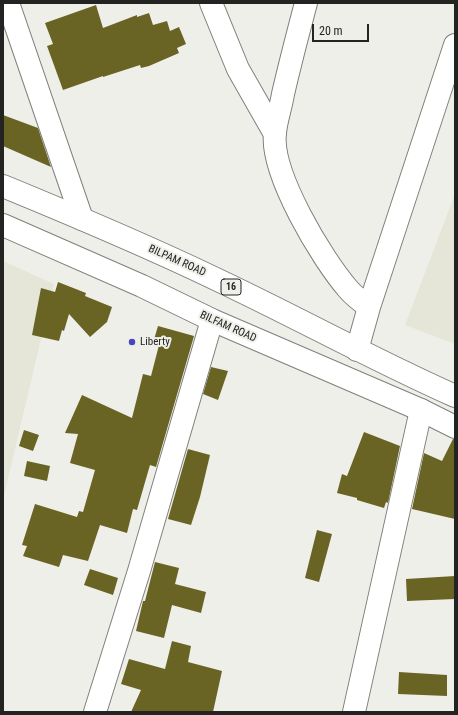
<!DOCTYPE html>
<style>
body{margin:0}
#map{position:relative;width:458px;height:715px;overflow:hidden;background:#efefea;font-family:"Roboto Condensed",sans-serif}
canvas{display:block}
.frame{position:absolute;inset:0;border:4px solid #232321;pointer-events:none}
.scale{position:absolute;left:312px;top:24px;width:57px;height:18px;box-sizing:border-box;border:2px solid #232321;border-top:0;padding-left:5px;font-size:12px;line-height:14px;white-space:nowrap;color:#232321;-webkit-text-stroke:3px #efefea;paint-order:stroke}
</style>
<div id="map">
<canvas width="458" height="715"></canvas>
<div class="frame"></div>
<div class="scale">20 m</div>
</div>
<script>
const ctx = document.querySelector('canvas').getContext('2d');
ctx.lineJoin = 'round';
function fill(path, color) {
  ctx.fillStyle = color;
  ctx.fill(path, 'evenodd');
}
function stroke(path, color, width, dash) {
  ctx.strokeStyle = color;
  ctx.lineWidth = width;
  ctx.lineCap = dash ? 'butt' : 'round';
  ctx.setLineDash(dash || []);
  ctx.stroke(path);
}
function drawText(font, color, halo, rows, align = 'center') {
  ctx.font = font + ' "Roboto Condensed",sans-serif';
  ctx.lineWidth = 4;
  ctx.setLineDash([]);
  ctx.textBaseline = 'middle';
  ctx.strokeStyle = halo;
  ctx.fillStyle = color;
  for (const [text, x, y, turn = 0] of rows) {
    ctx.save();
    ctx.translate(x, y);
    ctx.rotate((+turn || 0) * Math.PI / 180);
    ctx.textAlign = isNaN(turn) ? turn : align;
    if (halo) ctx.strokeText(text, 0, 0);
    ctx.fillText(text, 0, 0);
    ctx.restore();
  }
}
const built = new Path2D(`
 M455,194V344L405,325Z
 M3,261L54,284L3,500Z`);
const building = new Path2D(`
 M96,5L103,28L137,15V17L149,13L153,25L167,21L170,31L179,27L186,44L177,48L179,53L149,66L141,68L140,65L103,77V76L63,90L47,46L53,44L45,23Z
 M3,115L38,128L51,167L3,146Z
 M58,282L86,293L85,296L112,307L107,322L90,337L69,314L64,331L62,330L59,341L32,335L41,288L55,292Z
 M158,326L194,336L156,467L150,465L137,510L133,509L127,533L100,525L88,561L63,555L59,567L23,556L27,546L22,545L35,504L77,517L79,511L83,512L95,470L70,463L78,434L65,433L82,395L132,418L143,374L151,376L159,345L153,343Z
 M211,367L228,371L218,400L203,394Z
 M24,430L39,435L33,451L19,446Z
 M364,432L400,446L388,503L386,502L384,508L357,500V498L337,493L342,474L347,476Z
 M453,439H455V519L412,509L424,453L442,461Z
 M188,449L210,455L200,497L191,525L168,519Z
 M27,461L50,466L47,481L24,476Z
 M317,530L332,534L319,582L305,578Z
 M155,562L179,568L175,584L206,592L201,613L172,605L164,638L136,631L143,601H145Z
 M90,569L118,578L113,595L84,585Z
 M455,576V599L407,601L406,579Z
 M172,641L191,646L188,662L222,671L213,712H131L141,690L121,684L129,659L165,669Z
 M399,672L447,675V696L398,694Z`);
const minor = new Path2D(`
 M8,3L82,219
 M211,3L238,69L275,134
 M306,3C298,33 290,64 283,94C281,107 276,120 275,133C270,173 322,259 348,289C354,296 362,302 369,307
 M357,350L369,307L455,45
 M95,712L139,571L212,320
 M354,712L421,410`);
const major = new Path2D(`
 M3,186C76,216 150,247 222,282C300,319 376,361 455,396
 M3,225L142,286L212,320L421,410L455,427`);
const markers = [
 [132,342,4,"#4b45bb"]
];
const shields = [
 [231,287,20]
];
const shieldNames = [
 ["16",231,287]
];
const streetNames = [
 ["BILPAM ROAD",177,261,24],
 ["BILFAM ROAD",228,327,24]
];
const poiNames = [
 ["Liberty",140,342]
];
fill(built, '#e5e5d8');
fill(building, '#6a6424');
stroke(minor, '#80807b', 24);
stroke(major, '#80807b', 24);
stroke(minor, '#fff', 22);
stroke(major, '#fff', 22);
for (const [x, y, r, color] of markers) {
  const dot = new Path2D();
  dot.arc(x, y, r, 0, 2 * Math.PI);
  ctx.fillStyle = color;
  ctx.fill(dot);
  stroke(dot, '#efefea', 1.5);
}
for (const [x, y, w] of shields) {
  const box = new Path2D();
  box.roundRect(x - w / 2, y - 8, w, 16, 3);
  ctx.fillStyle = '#efefea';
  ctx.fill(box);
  stroke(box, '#232321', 1);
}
drawText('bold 10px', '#232321', null, shieldNames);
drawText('11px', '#232321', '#efefea', streetNames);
drawText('11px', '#232321', '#efefea', poiNames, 'left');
</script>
